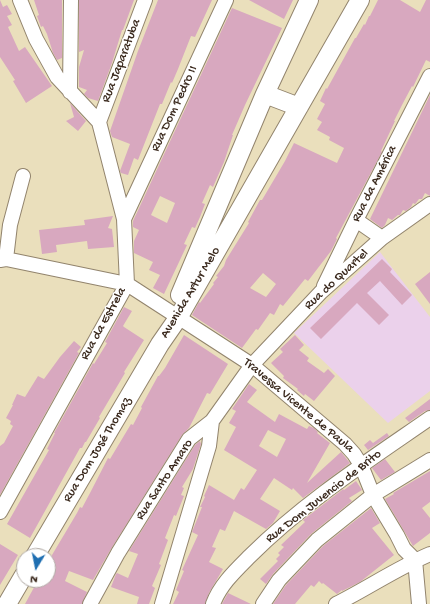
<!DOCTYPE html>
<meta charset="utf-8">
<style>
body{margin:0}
#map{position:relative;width:430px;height:604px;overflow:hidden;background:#eadfbc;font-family:"Gochi Hand",sans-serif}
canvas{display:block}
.north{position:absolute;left:16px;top:548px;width:40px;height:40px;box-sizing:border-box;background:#fff;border:1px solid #b1aaa5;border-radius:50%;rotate:190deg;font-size:11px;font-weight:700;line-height:16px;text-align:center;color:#3b2a1e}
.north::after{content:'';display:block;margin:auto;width:14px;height:18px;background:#1f6fb2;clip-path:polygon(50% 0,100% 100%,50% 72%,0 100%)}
</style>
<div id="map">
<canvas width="430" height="604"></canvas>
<div class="north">N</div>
</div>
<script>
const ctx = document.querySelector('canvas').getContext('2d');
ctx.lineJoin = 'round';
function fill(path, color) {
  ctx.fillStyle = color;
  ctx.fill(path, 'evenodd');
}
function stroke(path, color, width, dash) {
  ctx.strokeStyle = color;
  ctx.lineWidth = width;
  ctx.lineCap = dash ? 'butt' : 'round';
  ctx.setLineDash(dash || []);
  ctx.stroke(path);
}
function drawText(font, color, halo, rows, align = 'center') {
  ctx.font = font + ' "Gochi Hand",sans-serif';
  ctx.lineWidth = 3;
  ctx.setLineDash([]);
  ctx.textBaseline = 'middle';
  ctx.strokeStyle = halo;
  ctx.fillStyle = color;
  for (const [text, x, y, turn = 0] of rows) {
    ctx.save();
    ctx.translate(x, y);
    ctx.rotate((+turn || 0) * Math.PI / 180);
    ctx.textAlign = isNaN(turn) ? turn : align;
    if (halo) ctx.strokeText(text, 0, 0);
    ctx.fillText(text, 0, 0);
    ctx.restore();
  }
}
const built = new Path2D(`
 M380,252L430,317V391L388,423L294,333Z`);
const building = new Path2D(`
 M0,0L3,7L7,5L12,14L7,16L12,25L8,27L19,51L25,47L52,86L26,103L13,81L15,80L0,57Z
 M34,0H62V58L57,60L53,53L47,34L43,26L41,27L37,16L39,15Z
 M79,0H134L123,30H122L112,63L98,101L88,98L84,94L87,90L79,87V67L84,50L79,52Z
 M158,0H212L195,37L191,36L178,69L172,83L171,82L162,104H160L138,160L134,158L128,175L121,173L120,171L130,144L112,137L110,131L138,51Z
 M249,0H293L284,19Z
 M378,0H400L420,12L426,0H430V62L426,60L413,87L412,86L402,105L394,121H395L381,151L382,152L336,238L337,239L331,251L308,281L305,279L283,306L280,304L274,315L270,313L258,330L256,329L242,348L192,315L199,302L200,303L214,284L213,283L218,277L216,276L224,266L226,260L249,223L248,222L260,200H262L285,161L294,143L337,163L344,148L329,140L330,137L317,130L322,122L317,119L325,104L320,101L326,88L327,89L355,38H356L364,24L365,25L369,16H370ZM263,273L276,284L266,297L250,288Z
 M232,8L282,28L245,105L232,135H233L224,162L213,187L210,185L202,203L205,204L200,217L195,228L192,227L184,244L187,245L164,294L153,288L160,275L149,270L153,262L134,253V241L139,230L133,227V221ZM160,196L175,203L167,223L151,215Z
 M430,95V196L425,193L422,199H419L416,203L415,204L413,203L411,207L406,211L403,210L400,215H398L392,220L388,218L385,225L382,228L370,219Z
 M70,103L86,121L78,131L66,121L74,117Z
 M113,216L108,228L112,229L114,247L88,249L87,241L56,245L57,252L42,254L39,230L85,225L84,220Z
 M382,259L392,269L390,272L412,295L402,305L380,281L367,293L389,315L379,325L357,303L321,339L310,328Z
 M430,272V304L415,284Z
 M124,307L132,311L123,326L124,327L144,340L124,372L125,373L99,417L100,418L86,442H85L82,448H80L30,538L7,524L49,450L47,449L55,433H54L93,363L94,364L107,343L105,342Z
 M184,335L228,364L210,394L207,393L189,428L182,435L111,549L93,580L69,571L65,581L87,592L82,604H25L38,580H48V562L52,555L77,513L80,507L82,508L90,493L108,458L110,459L131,424L133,425L142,408L141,407L158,376H159L165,368Z
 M295,335L304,345L299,350L309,358L307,361L324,373L328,369L335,376L314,401L305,394L304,396L297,390L298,389L283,378L284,376L271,363L283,352L280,349Z
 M74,341L81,347L77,352L79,353L0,495V446L4,443L13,426L10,424L11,421L6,418L13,405H12L17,394L25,397L38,376L44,379L60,357Z
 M249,384L257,390L247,402L275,422L279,414L307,429L309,426L314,428L318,432L317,433L330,443L307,483L341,452L350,463L303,498L293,488L292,490L274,478L260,499L280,511L273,523L266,529L234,511L225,531L220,529L212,547L216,548L209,562L223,569L209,593L205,604H173L179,592L176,590L184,571L182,570L198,535L192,532L202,507H200L205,497L204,496L209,485L234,500L241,488L244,490L257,470L224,450L236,427L229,423L236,411L232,409ZM268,430L286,439L277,457L259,446Z
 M430,399V410L425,411L409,422L405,418Z
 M387,433L389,436L368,450L364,445L370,440L373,443Z
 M200,441L201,444L193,469L182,487L184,488L181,495L184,496L176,516L174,515L165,538L168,540L159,564L161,565L152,586L155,588L149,604H137L139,597L111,587L116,574L117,573L128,578L138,554L129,551L195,445Z
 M385,459L395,472L381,480L372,468Z
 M430,471V502L422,508L430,518V533L413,546L385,499L394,494L393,493Z
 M356,481L362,490L349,498L352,501L311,534L273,574L266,584L260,579L278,561L276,559L280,555L278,553L284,547L281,545L305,522L303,520L342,490L343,489L344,490Z
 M371,508L380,523L372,528L394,555L360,582L342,591V590L337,594L323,583L322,584L319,581L314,587L311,585L295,604H273L286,585L323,546Z
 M0,544L18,555L0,585Z
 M228,593L251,604H222Z`);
const minor = new Path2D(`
 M70,92L71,0
 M99,122L145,0
 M124,219L226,0
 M356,220L382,238
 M6,259L10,225L23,176
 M0,260L6,259L127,284L252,365L345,444L354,454L361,465L373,495L397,535L404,549L415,560
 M324,286L356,220L430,76
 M0,512L127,284L124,219L99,122L57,77L36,39L20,0
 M415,560L419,604
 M90,604L118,553L189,439L212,421L252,365L321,292L382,238L430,204
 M162,604L209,446L212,421
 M213,604C220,585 235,571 250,556C303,503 368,461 430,418
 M263,604L279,580L317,540L373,495L430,460
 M336,604C368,588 397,568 430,554`);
const major = new Path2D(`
 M265,94L299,107
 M180,295L265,94L309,0
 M35,556L160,344L178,318L360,0
 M7,604L24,575`);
const streetNames = [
 ["Rua Japaratuba",122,61,-69],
 ["Rua Dom Pedro II",175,109,-65],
 ["Rua da América",375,184,-63],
 ["Rua do Quartel",337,280,-43],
 ["Avenida Artur Melo",191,293,-59],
 ["Rua da Estrela",104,324,-61],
 ["Travessa Vicente de Paula",298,406,40],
 ["Rua Dom José Thomaz",98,450,-59],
 ["Rua Santo Amaro",165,480,-57],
 ["Rua Dom Juvencio de Brito",324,497,-38]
];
fill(built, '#ebd1eb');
fill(building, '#d8a8bf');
stroke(minor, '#92846d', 16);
stroke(major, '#92846d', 20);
stroke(minor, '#fff', 14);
stroke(major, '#fff', 18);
drawText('13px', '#3b2a1e', '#fff', streetNames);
</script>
